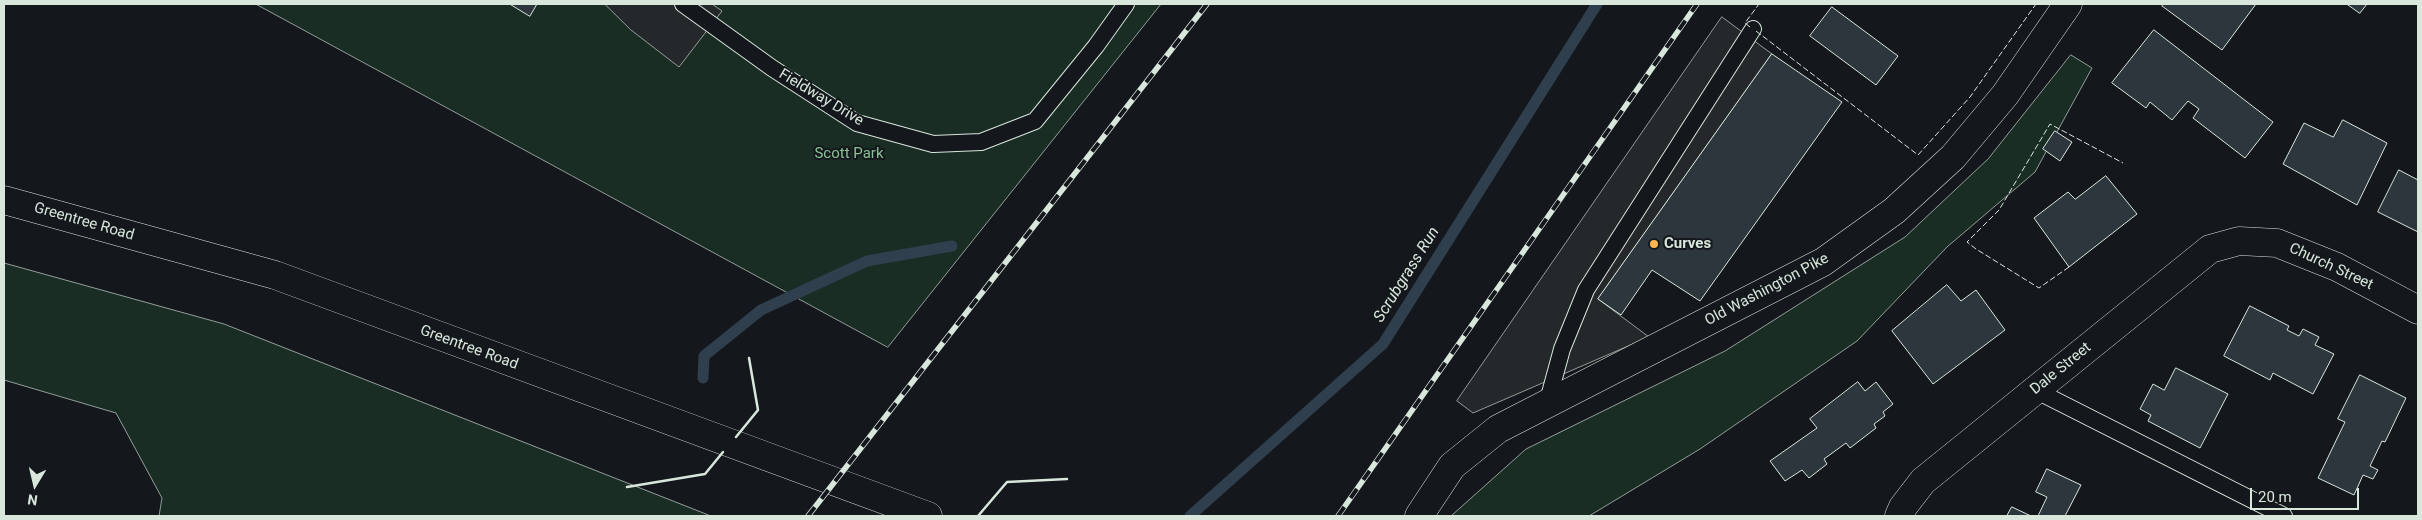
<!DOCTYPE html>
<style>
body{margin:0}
#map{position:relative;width:2422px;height:520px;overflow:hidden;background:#14181c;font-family:Roboto,sans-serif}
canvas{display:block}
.frame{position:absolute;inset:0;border:5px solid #d8e6dc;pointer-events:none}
.north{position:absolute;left:10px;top:460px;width:50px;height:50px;-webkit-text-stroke:4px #14181c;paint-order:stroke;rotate:189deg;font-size:14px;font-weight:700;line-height:20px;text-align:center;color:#d8e6dc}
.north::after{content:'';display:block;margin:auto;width:18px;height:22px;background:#d8e6dc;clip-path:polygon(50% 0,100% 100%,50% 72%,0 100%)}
.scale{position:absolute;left:2250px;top:488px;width:109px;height:22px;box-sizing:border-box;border:2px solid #d8e6dc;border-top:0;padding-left:6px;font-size:15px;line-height:18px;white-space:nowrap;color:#d8e6dc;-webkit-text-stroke:4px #14181c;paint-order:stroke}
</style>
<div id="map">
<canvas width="2422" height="520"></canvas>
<div class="frame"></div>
<div class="north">N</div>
<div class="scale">20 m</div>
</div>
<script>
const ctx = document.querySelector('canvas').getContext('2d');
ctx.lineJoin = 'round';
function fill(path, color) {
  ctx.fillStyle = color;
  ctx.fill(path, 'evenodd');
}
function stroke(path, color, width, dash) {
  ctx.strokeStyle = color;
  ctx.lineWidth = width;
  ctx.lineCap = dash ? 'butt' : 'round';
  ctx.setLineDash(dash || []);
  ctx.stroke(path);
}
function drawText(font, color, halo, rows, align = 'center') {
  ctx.font = font + ' Roboto,sans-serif';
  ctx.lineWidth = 4;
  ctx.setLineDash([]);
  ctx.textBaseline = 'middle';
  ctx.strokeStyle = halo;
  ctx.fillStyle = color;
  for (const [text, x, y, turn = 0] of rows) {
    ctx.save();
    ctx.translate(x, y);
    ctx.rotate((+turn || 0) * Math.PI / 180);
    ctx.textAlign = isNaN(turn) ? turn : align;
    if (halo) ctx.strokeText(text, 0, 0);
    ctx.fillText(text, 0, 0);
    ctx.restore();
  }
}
const green = new Path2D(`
 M256,4H1161L888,347Z
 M2071,55L2092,68L2035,172L1947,247L1857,341L1700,449L1589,516H1451L1526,449L1725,351L1905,237L1988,159Z
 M4,263L224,324L711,516H159L162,498L116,413L4,380Z`);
const parking = new Path2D(`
 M605,4H712L722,11L679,67L631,30Z
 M1722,17L1772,54L1598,299L1649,337L1473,413L1457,401Z`);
const stream = new Path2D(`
 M703,378L704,356L761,310L867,261L952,246
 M1190,516L1383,344L1597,4`);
const building = new Path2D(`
 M510,4H537L530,16Z
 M2164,4H2256L2222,50L2162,6Z
 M2347,4H2367L2360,13Z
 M1832,7L1898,56L1876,85L1810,36Z
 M2154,30L2273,122L2245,158L2193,118L2199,109L2188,101L2172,120L2150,102L2146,108L2112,83Z
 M1772,54L1842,102L1700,301L1652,270L1621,315L1598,299Z
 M2343,120L2387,143L2357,205L2283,164L2304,123L2333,137Z
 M2055,131L2072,142L2060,161L2043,149Z
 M2399,170L2418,180V232L2378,212Z
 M2106,176L2137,214L2069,267L2034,218L2068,192L2075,199Z
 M1947,285L1961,301L1976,290L2005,330L1933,384L1892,331Z
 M2250,306L2289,326L2287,330L2299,336L2303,329L2319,337L2315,345L2334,354L2313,394L2273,373L2270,380L2224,356Z
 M2176,368L2228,394L2200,448L2148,421L2151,415L2140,409L2153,384L2164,390Z
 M2360,375L2406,398L2385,442L2382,441L2370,466L2378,470L2373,479L2363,475L2354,495L2318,478L2345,422L2338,419Z
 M1858,382L1865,391L1876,382L1893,404L1883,412L1885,416L1874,424L1876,428L1850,448L1846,443L1824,459L1827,464L1809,478L1802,470L1785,481L1770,461L1817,428L1810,419Z
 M2047,469L2081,485L2065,516H2038L2047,497L2036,492Z
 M2012,507L2031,516H2007Z`);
const service = new Path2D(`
 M683,4L772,68L857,123L933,144L981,142L1035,121L1096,46L1126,4
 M2035,390L2284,516
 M1547,404L1562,349L1586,290L1753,29`);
const minor = new Path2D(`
 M1899,516L1903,507L1923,481L2210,249L2239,241L2277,243L2337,267L2418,310`);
const tertiary = new Path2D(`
 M1419,516L1452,466L1498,429L1823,262L1894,211L1953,157L2005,95L2068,4`);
const primary = new Path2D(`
 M4,200L275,275L928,516`);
const rail = new Path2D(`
 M808,516L1207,4
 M1338,516L1697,4`);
const fence = new Path2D(`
 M1750,27L1745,23L1759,4
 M1756,31L1918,155L1970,97L2036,4
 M2069,267L2039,288L1976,249L1967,242L1999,210L2050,124L2123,163`);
const wall = new Path2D(`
 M736,437L758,410L749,358
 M627,487L705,474L723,452
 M978,516L1007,482L1067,479`);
const markers = [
 [1654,244,5,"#ffb74d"]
];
const streetNames = [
 ["Fieldway Drive",821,98,31],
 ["Greentree Road",84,222,16],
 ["Church Street",2331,267,25],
 ["Old Washington Pike",1767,290,-28],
 ["Greentree Road",469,348,20],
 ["Dale Street",2061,369,-39]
];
const parkNames = [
 ["Scott Park",849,154]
];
const poiNames = [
 ["Curves",1664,244]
];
const waterNames = [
 ["Scrubgrass Run",1407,275,-58]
];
fill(green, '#1a2d24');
stroke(green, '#939e99', 1);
fill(parking, '#24282b');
stroke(parking, '#939e99', 1);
stroke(stream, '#2f3f4d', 11);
fill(building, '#2c363c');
stroke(building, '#d8e6dc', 1);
stroke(service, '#d8e6dc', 18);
stroke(minor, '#d8e6dc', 29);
stroke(tertiary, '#d8e6dc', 29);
stroke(primary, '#d8e6dc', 29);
stroke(service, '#14181c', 16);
stroke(minor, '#14181c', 28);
stroke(tertiary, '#14181c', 28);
stroke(primary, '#14181c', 28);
stroke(rail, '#d8e6dc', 5.5);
stroke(rail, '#14181c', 4, [11]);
stroke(fence, '#d8e6dc', 1, [6, 2.5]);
stroke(wall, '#d8e6dc', 2.5);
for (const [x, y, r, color] of markers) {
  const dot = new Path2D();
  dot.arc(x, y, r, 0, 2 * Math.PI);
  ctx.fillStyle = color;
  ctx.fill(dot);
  stroke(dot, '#14181c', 2);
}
drawText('15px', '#d8e6dc', '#14181c', streetNames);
drawText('15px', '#8ac095', '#14181c', parkNames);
drawText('bold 15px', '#d8e6dc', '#14181c', poiNames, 'left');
drawText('italic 16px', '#d8e6dc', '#14181c', waterNames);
</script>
